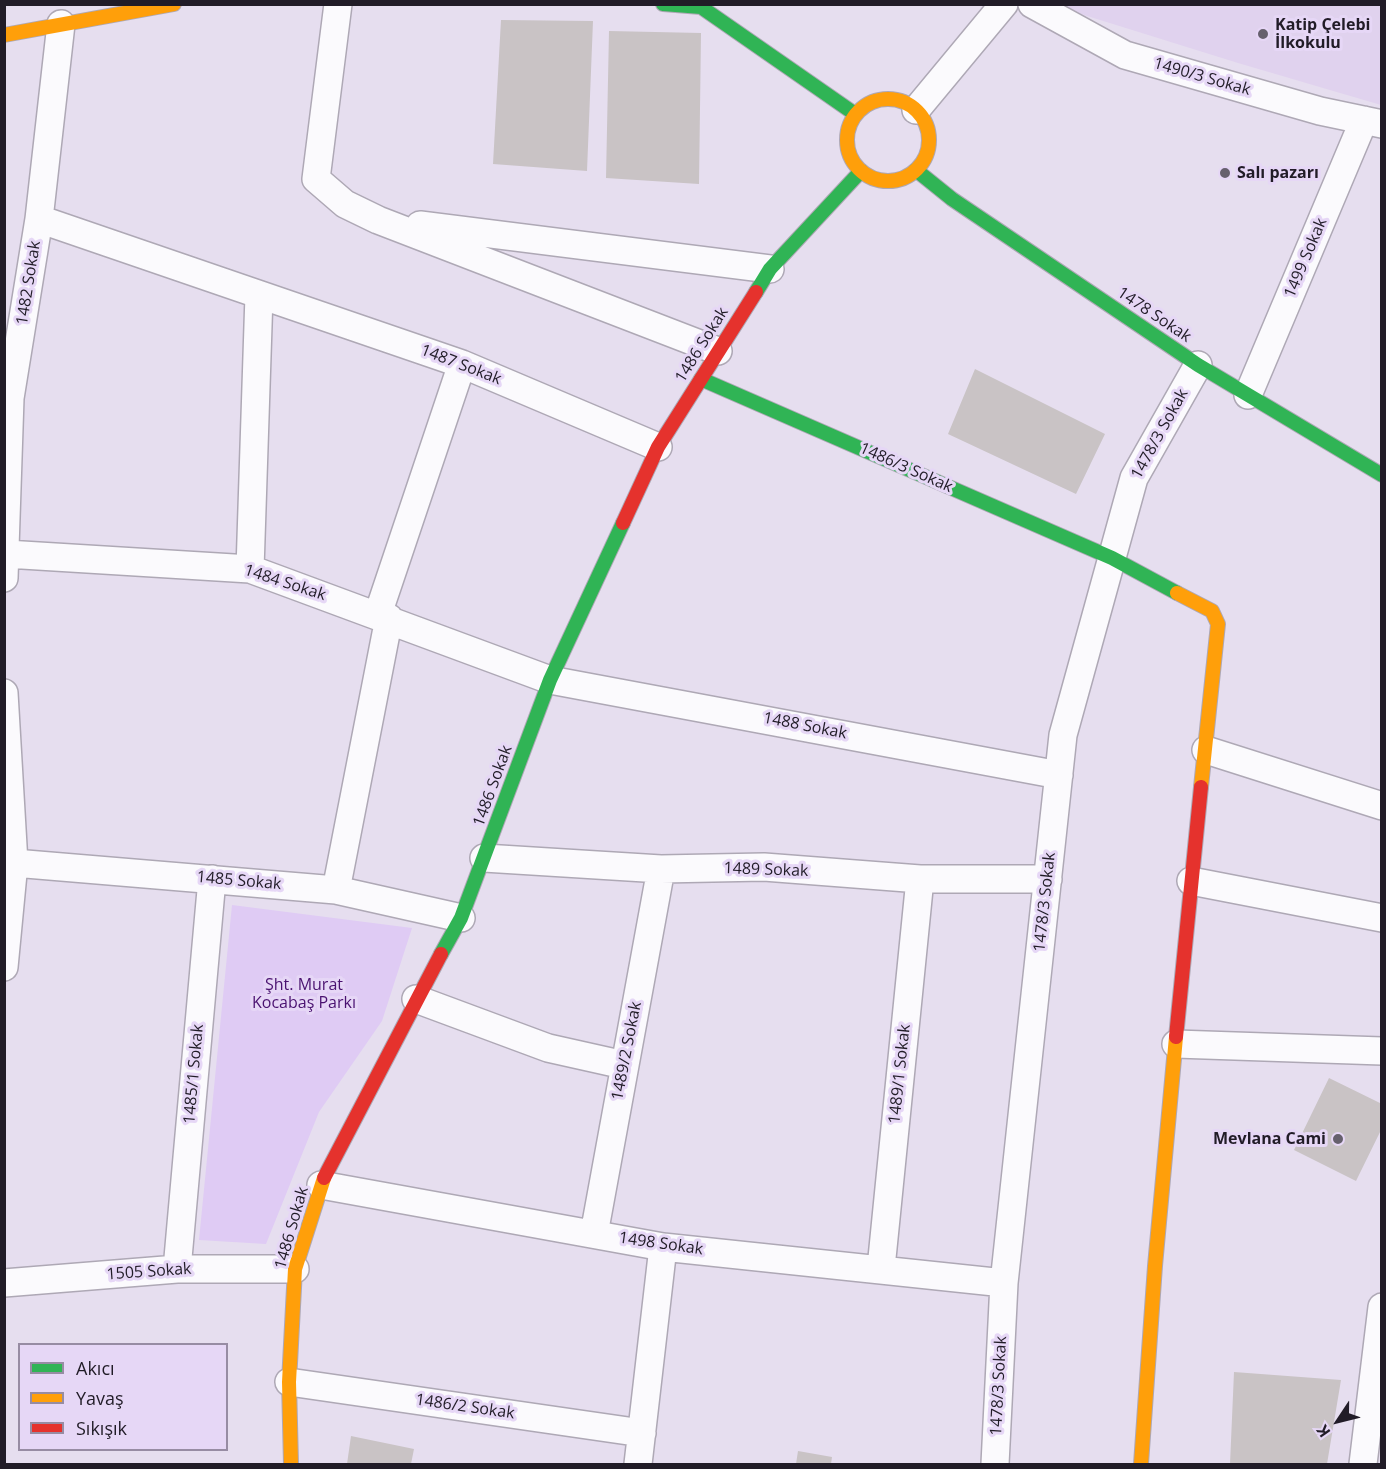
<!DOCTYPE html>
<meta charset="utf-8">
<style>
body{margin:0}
#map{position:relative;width:1386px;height:1469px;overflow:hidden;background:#e6deef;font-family:"Open Sans",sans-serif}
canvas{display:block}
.frame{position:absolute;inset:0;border:6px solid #211c27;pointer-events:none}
.legend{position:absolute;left:18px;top:1343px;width:210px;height:108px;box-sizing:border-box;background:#e6d7f6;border:2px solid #978ca3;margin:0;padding:8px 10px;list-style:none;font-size:18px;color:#211c27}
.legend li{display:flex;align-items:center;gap:12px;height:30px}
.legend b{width:30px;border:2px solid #978ca3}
.north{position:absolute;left:1308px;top:1391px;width:60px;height:60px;-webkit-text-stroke:4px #e6d7f6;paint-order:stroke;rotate:235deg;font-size:16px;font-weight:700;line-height:24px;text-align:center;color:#211c27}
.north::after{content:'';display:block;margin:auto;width:21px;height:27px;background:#211c27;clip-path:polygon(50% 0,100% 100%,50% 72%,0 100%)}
</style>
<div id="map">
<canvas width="1386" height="1469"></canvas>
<div class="frame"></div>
<ul class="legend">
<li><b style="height:8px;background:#30b455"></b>Akıcı</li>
<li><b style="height:8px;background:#ff9f0a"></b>Yavaş</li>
<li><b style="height:8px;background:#e5322d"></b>Sıkışık</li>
</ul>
<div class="north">K</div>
</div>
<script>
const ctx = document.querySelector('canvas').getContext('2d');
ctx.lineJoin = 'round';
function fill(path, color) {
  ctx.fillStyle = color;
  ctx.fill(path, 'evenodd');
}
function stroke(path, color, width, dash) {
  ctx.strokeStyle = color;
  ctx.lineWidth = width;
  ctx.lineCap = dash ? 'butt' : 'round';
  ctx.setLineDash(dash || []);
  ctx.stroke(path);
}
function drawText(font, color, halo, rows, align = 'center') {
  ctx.font = font + ' "Open Sans",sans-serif';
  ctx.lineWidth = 6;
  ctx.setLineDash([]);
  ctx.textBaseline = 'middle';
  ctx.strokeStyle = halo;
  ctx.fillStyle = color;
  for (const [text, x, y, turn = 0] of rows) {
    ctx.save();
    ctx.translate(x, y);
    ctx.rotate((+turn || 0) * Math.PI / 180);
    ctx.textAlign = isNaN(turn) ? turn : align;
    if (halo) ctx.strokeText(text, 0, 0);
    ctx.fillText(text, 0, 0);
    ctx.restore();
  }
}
const built = new Path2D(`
 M1052,5H1381V105L1238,63Z`);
const green = new Path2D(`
 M232,905L412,928L382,1021L319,1112L266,1244L199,1240Z`);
const building = new Path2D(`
 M501,20L593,21L587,171L493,164Z
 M609,31L701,33L699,184L606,178Z
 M975,369L1105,434L1076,494L948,434Z
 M1329,1078L1382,1104V1128L1356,1181L1294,1150Z
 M1234,1372L1341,1380L1327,1464H1230Z
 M351,1436L414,1449L411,1464H347Z
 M798,1451L832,1457L831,1464H796Z`);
const street = new Path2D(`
 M338,4L316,179L345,204L378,220L718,351
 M1032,4L1125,55L1320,111L1382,124
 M916,110L1004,4
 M39,219L462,364L658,447
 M420,225L770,269
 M1248,395L1364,120
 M6,554L250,569L550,680L1059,775
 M250,569L259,295
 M4,578L10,398L39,219L61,24
 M378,614L462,364
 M4,693L14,863L4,967
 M1206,750L1382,806
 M484,858L661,869L764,867L920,879H1048
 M14,863L336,890L461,918
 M1191,881L1382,918
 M336,890L389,618
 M416,999L548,1048L624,1065
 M1176,1044L1382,1051
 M321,1185L663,1247L1004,1283
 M594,1234L661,869
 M881,1268L920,879
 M177,1269L212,879
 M4,1283L177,1269H295
 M289,1382L642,1433
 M638,1464L663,1247
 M995,1464L1004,1283L1063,735L1134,478L1198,365
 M1363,1464L1382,1307`);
const fast = new Path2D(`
 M663,4L701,7L855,114
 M916,170L952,199L1198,365L1382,475
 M756,292L770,269L861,171
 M701,379L1112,558L1177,593
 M441,954L461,918L550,680L623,523`);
const slow = new Path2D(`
 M4,35L174,4
 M847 140a41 41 0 1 1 82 0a41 41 0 1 1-82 0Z
 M1177,593L1212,611L1218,624L1201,787
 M291,1464L289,1382L295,1269L324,1178
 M1141,1464L1155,1266L1176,1037`);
const jam = new Path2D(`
 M623,523L658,447L756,292
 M1176,1037L1201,787
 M324,1178L441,954`);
const markers = [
 [1263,34,6,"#66606d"],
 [1225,173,6,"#66606d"],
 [1338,1139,6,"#66606d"]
];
const poiNames = [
 ["Katip Çelebi",1275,25],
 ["İlkokulu",1275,43],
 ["Salı pazarı",1237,173],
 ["Mevlana Cami",1326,1139,"right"]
];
const streetNames = [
 ["1490/3 Sokak",1202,77,16],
 ["1499 Sokak",1306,258,-67],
 ["1482 Sokak",29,283,-81],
 ["1478 Sokak",1154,315,34],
 ["1486 Sokak",702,345,-58],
 ["1487 Sokak",461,365,21],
 ["1478/3 Sokak",1160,434,-61],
 ["1486/3 Sokak",906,468,24],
 ["1484 Sokak",285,583,18],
 ["1488 Sokak",805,726,11],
 ["1486 Sokak",493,786,-70],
 ["1489 Sokak",766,870,2],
 ["1485 Sokak",239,881,5],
 ["1478/3 Sokak",1045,902,-84],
 ["1489/2 Sokak",627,1051,-79],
 ["1485/1 Sokak",194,1074,-85],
 ["1489/1 Sokak",900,1074,-84],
 ["1486 Sokak",292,1228,-74],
 ["1498 Sokak",661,1244,8],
 ["1505 Sokak",149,1272,-4],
 ["1478/3 Sokak",999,1386,-87],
 ["1486/2 Sokak",465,1407,8]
];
const parkNames = [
 ["Şht. Murat",304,985],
 ["Kocabaş Parkı",304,1003]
];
fill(built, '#e0d2ee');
fill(green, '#dfcbf4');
fill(building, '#c9c3c5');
stroke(street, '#aea8b5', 30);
stroke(fast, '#aea8b5', 16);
stroke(slow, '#aea8b5', 16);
stroke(jam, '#aea8b5', 16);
stroke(street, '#fbfafd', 27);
stroke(fast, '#30b455', 14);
stroke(slow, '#ff9f0a', 14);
stroke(jam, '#e5322d', 14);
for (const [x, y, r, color] of markers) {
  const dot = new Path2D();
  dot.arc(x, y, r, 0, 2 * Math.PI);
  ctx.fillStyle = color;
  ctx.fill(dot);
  stroke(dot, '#e6d7f6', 2);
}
drawText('bold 16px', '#211c27', '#e6d7f6', poiNames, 'left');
drawText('16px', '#211c27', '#e6d7f6', streetNames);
drawText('16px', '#4a1270', '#e6d7f6', parkNames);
</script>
